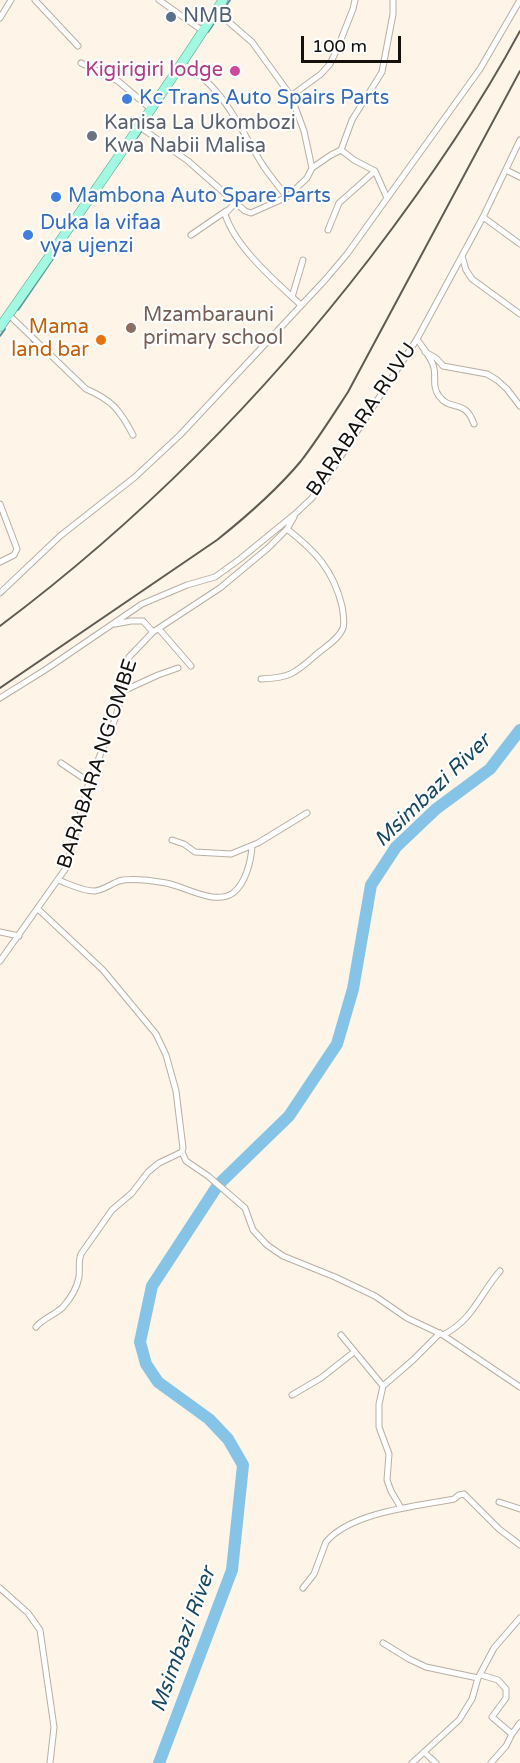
<!DOCTYPE html>
<style>
body{margin:0}
#map{position:relative;width:520px;height:1763px;overflow:hidden;background:#fef4e7;font-family:"Varela Round",sans-serif}
canvas{display:block}
.scale{position:absolute;left:301px;top:36px;width:100px;height:27px;box-sizing:border-box;border:3px solid #14110d;border-top:0;padding-left:8px;font-size:18px;line-height:21px;white-space:nowrap;color:#14110d;-webkit-text-stroke:4px #fff;paint-order:stroke}
</style>
<div id="map">
<canvas width="520" height="1763"></canvas>
<div class="scale">100 m</div>
</div>
<script>
const ctx = document.querySelector('canvas').getContext('2d');
ctx.lineJoin = 'round';
function stroke(path, color, width, dash) {
  ctx.strokeStyle = color;
  ctx.lineWidth = width;
  ctx.lineCap = dash ? 'butt' : 'round';
  ctx.setLineDash(dash || []);
  ctx.stroke(path);
}
function drawText(font, color, halo, rows, align = 'center') {
  ctx.font = font + ' "Varela Round",sans-serif';
  ctx.lineWidth = 4.5;
  ctx.setLineDash([]);
  ctx.textBaseline = 'middle';
  ctx.strokeStyle = halo;
  ctx.fillStyle = color;
  for (const [text, x, y, turn = 0] of rows) {
    ctx.save();
    ctx.translate(x, y);
    ctx.rotate((+turn || 0) * Math.PI / 180);
    ctx.textAlign = isNaN(turn) ? turn : align;
    if (halo) ctx.strokeText(text, 0, 0);
    ctx.fillText(text, 0, 0);
    ctx.restore();
  }
}
const stream = new Path2D(`
 M208,32L230,0
 M129,149L143,129
 M18,310L59,250
 M0,336L5,329
 M31,340L44,353`);
const river = new Path2D(`
 M159,1763L232,1570L243,1465L228,1439L209,1419L158,1382L146,1364L140,1342L152,1286L218,1185L289,1116L337,1044L353,989L371,885L396,847L436,809L490,769L520,730`);
const minor = new Path2D(`
 M35,0L78,46
 M159,0L203,31
 M216,11L252,42L291,96L304,131L312,168
 M0,18L11,0
 M81,63L118,81L151,109
 M182,64C224,85 240,130 264,167C271,177 279,187 287,197
 M291,96L321,74L330,64L338,47L353,9L355,0
 M140,127L188,161L245,211L251,213L287,197L307,178L312,168L331,155L341,150L354,160L375,171L387,198
 M341,150L352,120L382,72L393,14V0
 M506,170L520,177
 M235,203L225,214C235,247 276,282 301,305
 M483,217L520,244
 M328,230L339,203L375,171
 M191,235L226,211
 M462,256L466,270L472,279L520,314
 M292,297L303,260
 M9,315L86,389C112,400 120,410 133,435
 M417,339C422,347 432,358 434,368C436,377 432,387 439,396C450,412 465,398 474,424
 M425,352L436,358L443,366L487,374L497,380L507,389L520,406
 M0,504L17,549L14,555L0,562
 M0,593L60,536L135,477L180,435L325,280L347,254L480,69L520,0
 M115,624L131,621H143L153,632
 M159,629L191,666
 M261,679C291,678 295,673 317,654C325,647 339,639 343,628C345,621 343,613 342,606C333,569 315,551 287,529
 M123,691L158,675L178,668
 M0,698L45,670L142,604L187,585L215,577L240,559L295,514L312,498L328,476L417,339L483,217L520,140
 M61,763L89,782
 M172,840L184,844L195,852L231,854L258,843L307,813
 M58,880C69,884 82,891 94,891C102,891 111,884 119,881C130,878 154,881 166,883C184,886 215,906 233,893C246,883 251,861 252,846
 M0,932L19,936
 M0,961L66,868L89,782L115,719L123,691L129,657L153,632L220,588L268,548L287,529L294,517
 M182,1152L186,1161L208,1176L245,1208L253,1230L267,1245L283,1256L335,1277L375,1296L407,1318L443,1335L520,1387
 M36,1327C43,1318 55,1315 63,1307C70,1299 77,1288 79,1277C80,1269 78,1262 81,1254L112,1210L132,1193L148,1172L159,1163L182,1152L183,1148L176,1091L166,1055L156,1034L103,970L38,909
 M341,1335L383,1386
 M443,1335C473,1320 479,1295 500,1271
 M292,1395L321,1378L354,1352
 M499,1502L520,1509
 M401,1508L391,1491L387,1480L389,1454L379,1427V1404L383,1386L413,1360L440,1333
 M0,1588L28,1613L40,1630L54,1727L50,1763
 M303,1588L314,1574L326,1542C351,1512 418,1506 454,1499L459,1495L464,1494L499,1529L520,1545
 M383,1643L409,1659L426,1667L478,1678
 M481,1675L498,1680L506,1689V1698L492,1717L512,1734L506,1746L491,1763
 M512,1734L520,1723
 M424,1752L436,1763
 M412,1763L459,1720L472,1699L478,1678L494,1648L520,1618`);
const primary = new Path2D(`
 M0,327C75,219 152,111 223,0`);
const rail = new Path2D(`
 M0,626C140,521 263,397 370,258C425,186 477,111 520,31
 M0,688L217,540C247,516 276,491 301,461C318,439 333,415 348,392L520,71`);
const markers = [
 [171,17,6,"#5c6f8a"],
 [235,71,6,"#d1479c"],
 [127,99,6,"#3f7fe0"],
 [92,136,6,"#6b7280"],
 [56,197,6,"#3f7fe0"],
 [28,235,6,"#3f7fe0"],
 [131,328,6,"#8d6e63"],
 [101,340,6,"#e8710a"]
];
const serviceNames = [
 ["NMB",183,17]
];
const hotelNames = [
 ["Kigirigiri lodge",223,71]
];
const shopNames = [
 ["Kc Trans Auto Spairs Parts",139,99],
 ["Mambona Auto Spare Parts",68,197],
 ["Duka la vifaa",40,224],
 ["vya ujenzi",40,247]
];
const worshipNames = [
 ["Kanisa La Ukombozi",104,124],
 ["Kwa Nabii Malisa",104,147]
];
const educationNames = [
 ["Mzambarauni",143,316],
 ["primary school",143,339]
];
const foodNames = [
 ["Mama",89,328],
 ["land bar",89,351]
];
const streetNames = [
 ["BARABARA RUVU",362,420,-56],
 ["BARABARA NG'OMBE",98,764,-72]
];
const waterNames = [
 ["Msimbazi River",433,791,-44],
 ["Msimbazi River",184,1640,-70]
];
stroke(stream, '#648ea6', 2);
stroke(river, '#86c4e7', 12);
stroke(minor, '#b8afa3', 7);
stroke(primary, '#48a589', 10);
stroke(minor, '#fff', 5);
stroke(primary, '#a2f8e0', 9);
stroke(rail, '#5f5a53', 2);
for (const [x, y, r, color] of markers) {
  const dot = new Path2D();
  dot.arc(x, y, r, 0, 2 * Math.PI);
  ctx.fillStyle = color;
  ctx.fill(dot);
  stroke(dot, '#fff', 2);
}
drawText('20px', '#4e5e75', '#fff', serviceNames, 'left');
drawText('20px', '#b23c85', '#fff', hotelNames, 'right');
drawText('20px', '#366cbe', '#fff', shopNames, 'left');
drawText('20px', '#5b616d', '#fff', worshipNames, 'left');
drawText('20px', '#785e54', '#fff', educationNames, 'left');
drawText('20px', '#c56008', '#fff', foodNames, 'right');
drawText('20px', '#14110d', '#fff', streetNames);
drawText('italic 21px', '#174861', '#fff', waterNames);
</script>
